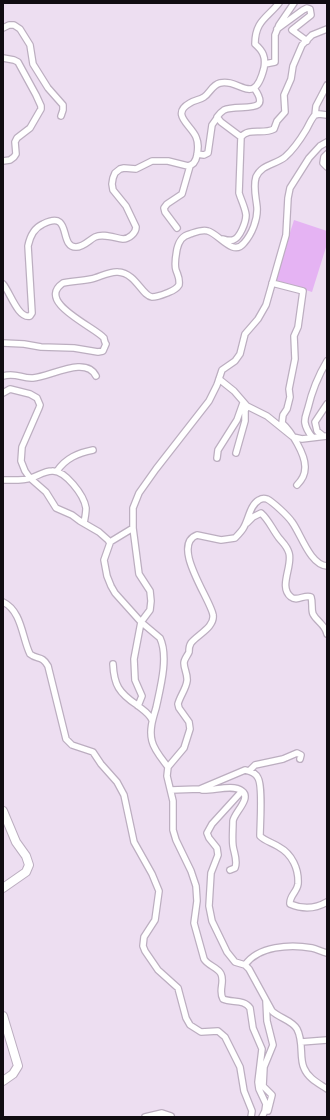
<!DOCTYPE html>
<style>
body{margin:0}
#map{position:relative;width:330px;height:1120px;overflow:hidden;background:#eddef1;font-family:"PT Sans Narrow",sans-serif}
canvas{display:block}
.frame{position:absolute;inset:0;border:4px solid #110c12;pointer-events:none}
</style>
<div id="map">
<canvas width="330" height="1120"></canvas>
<div class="frame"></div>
</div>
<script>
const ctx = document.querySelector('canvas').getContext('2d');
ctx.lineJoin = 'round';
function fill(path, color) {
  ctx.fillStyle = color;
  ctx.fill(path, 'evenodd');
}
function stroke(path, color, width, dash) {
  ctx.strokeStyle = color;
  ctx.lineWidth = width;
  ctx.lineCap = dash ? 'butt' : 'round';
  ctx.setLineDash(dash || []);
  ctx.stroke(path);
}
const green = new Path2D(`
 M294,220L327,231V244L312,292L275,280Z`);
const minor = new Path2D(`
 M3,28L9,25H14L20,29L30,45L33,64L48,88L63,105V110L61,116
 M277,29L303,10L307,8L310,9L311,15L292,30L307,41
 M3,58L14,60L18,62L36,95L41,106V109L30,128L17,138L15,142L16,154L14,157L10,160L3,161
 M265,64L275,62V35L279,25L294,3
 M315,115L316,106L327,85
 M241,137L221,122L217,117C219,114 221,112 224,110C237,103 274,116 254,88
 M197,154L204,155L208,153L212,125L217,118
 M327,154L324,157L323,163L327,167
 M177,228L165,212L164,208L167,204L182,194L190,166
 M223,239C226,240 229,241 233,240C240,238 246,222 246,215C245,207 241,200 239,193L241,137C249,127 263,135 274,129L277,121L285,112L284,95L291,79L293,66L302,45L312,35L327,29
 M272,283L303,291L298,327L294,336L295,359L289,389L290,397L287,409L283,415L282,423C291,431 306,455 305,468C305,475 301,481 297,485
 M3,284C10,292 18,319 30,316L32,313L28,246C30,236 34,228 43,224C73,209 58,247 76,247C84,247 89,240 95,237C103,233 115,238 123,239C129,239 136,233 136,227L126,206L113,190L112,184L113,178L115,173L120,169L124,168L136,169L152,161H168L188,166C194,165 196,161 197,155C198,149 199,144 196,137C191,125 170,114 190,103C194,100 200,100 204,97C210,93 212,85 220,83C240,78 254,108 264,68C266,57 263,51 255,44C255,21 267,18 279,3
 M3,343L24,344L41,347L74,348L98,352L103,351L106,344C105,343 104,339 104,338C95,327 35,302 63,283C73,281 82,281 91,279C100,277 110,271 118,272C136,273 142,296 152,297C156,297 162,295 167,293C172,291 176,290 179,285C180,278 178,276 176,270C174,264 176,255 177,249C179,241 182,236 190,234C196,232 202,229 208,231C219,234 233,257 244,243C252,234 258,219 257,207C256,197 253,187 256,177C262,164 275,165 285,157C294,149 300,140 306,130C309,125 311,119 315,115L319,114L327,115
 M3,376C16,372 22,379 33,378C50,377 86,355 96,376
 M219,379L234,391L247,406L267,416L293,437L302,439L327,436
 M3,393L10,389L30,394L37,398L40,405L39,408L22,447L21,461L25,471L30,478L46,492L56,508L72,515L80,521L99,532L108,540L110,543L104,560L107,576L111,586L115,593L141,622L160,638C169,657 160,689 156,708C153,718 149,730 152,741C154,750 162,759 168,767
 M322,435L317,431L315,422L327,404
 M312,437C309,433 306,429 305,423C304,418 307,412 308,408C312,391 318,376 327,361
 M236,453L245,421V411L247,406
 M217,458L218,450L237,420L243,403
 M57,471C66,458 78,453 93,450
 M3,480C11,480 23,481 31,478C38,476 44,471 52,471C65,470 84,495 86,508C86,513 85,518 84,523
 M247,523L253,517L261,513C269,520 272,529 279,538C283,543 287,546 289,553C293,566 278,587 291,597C297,602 305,594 311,597C313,603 311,609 313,614C317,622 325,624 327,634
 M133,528L139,574L150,591L151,601L150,610L141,622L134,659L135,680L142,696L138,706
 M110,542L133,528V508L139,493L156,469L209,401L217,385L222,370L235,361L240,354L245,334L258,319L266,305L286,235L288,198L290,188L309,158L320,146L327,142
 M3,602C22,611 22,638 30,654C37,660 42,655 48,666L66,739L72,745L93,752L101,764L117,782L124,795L134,842L152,874L159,891L155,920L144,937L143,946L145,951L158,970L178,988L186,1018L190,1025L201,1032L218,1031L225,1037L240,1067L244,1091L252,1111L251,1117
 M113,664C114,685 119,693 137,705C143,710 149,713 152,720
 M249,771L255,765L283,759L297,753L301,755L300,759
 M171,790L200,789L245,770C250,771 256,773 258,778C263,786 260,825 260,836C265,841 273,843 279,847C292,854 299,869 298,884C297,892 289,896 290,904C302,909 315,909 327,902
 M202,790C213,791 233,784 242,791C252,798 234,813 233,821C233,829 232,839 233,846C234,853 238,861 235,868L230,870
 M242,791L212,824L207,833L209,838L217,848L218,855L211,873L209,906L212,921L227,952L235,962L245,965L249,969L272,1011C279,1018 292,1020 297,1029C304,1042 299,1058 304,1068C308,1078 318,1083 327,1089
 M245,965C258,946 290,944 312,948C317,949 322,952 327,953
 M266,1001L267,1021L273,1045L264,1067L263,1086L272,1095L268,1111
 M301,1042L327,1040
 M145,1117L162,1113L171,1116
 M262,1117L265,1111L266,1104L259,1089L258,1082L262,1049L253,1028L250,1008C244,999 232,1003 223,999C218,991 225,982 221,974C218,967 208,966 204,959L194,923L197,901L196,886L191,871L176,840L173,830V801L167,776L168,767L184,748L190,729L189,722L179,708L178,704C180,696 186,689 187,681C188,675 184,669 184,663C184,659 188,655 189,652C189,648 189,646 191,643C197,635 215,627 213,615C211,600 170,545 197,535L221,540L235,538C238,535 242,531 244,527C249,518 250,505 259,500C262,498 264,498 267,499C273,502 288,516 292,522C301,534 310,565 327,566`);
const highway = new Path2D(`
 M3,811L16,842L26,856L29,865L26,872L3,888
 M3,1016L18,1066L13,1074L3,1081`);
fill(green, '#e5b3f3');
stroke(minor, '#bcaec0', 8);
stroke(highway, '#bcaec0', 10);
stroke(minor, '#fff', 5.5);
stroke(highway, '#fff', 8);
</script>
